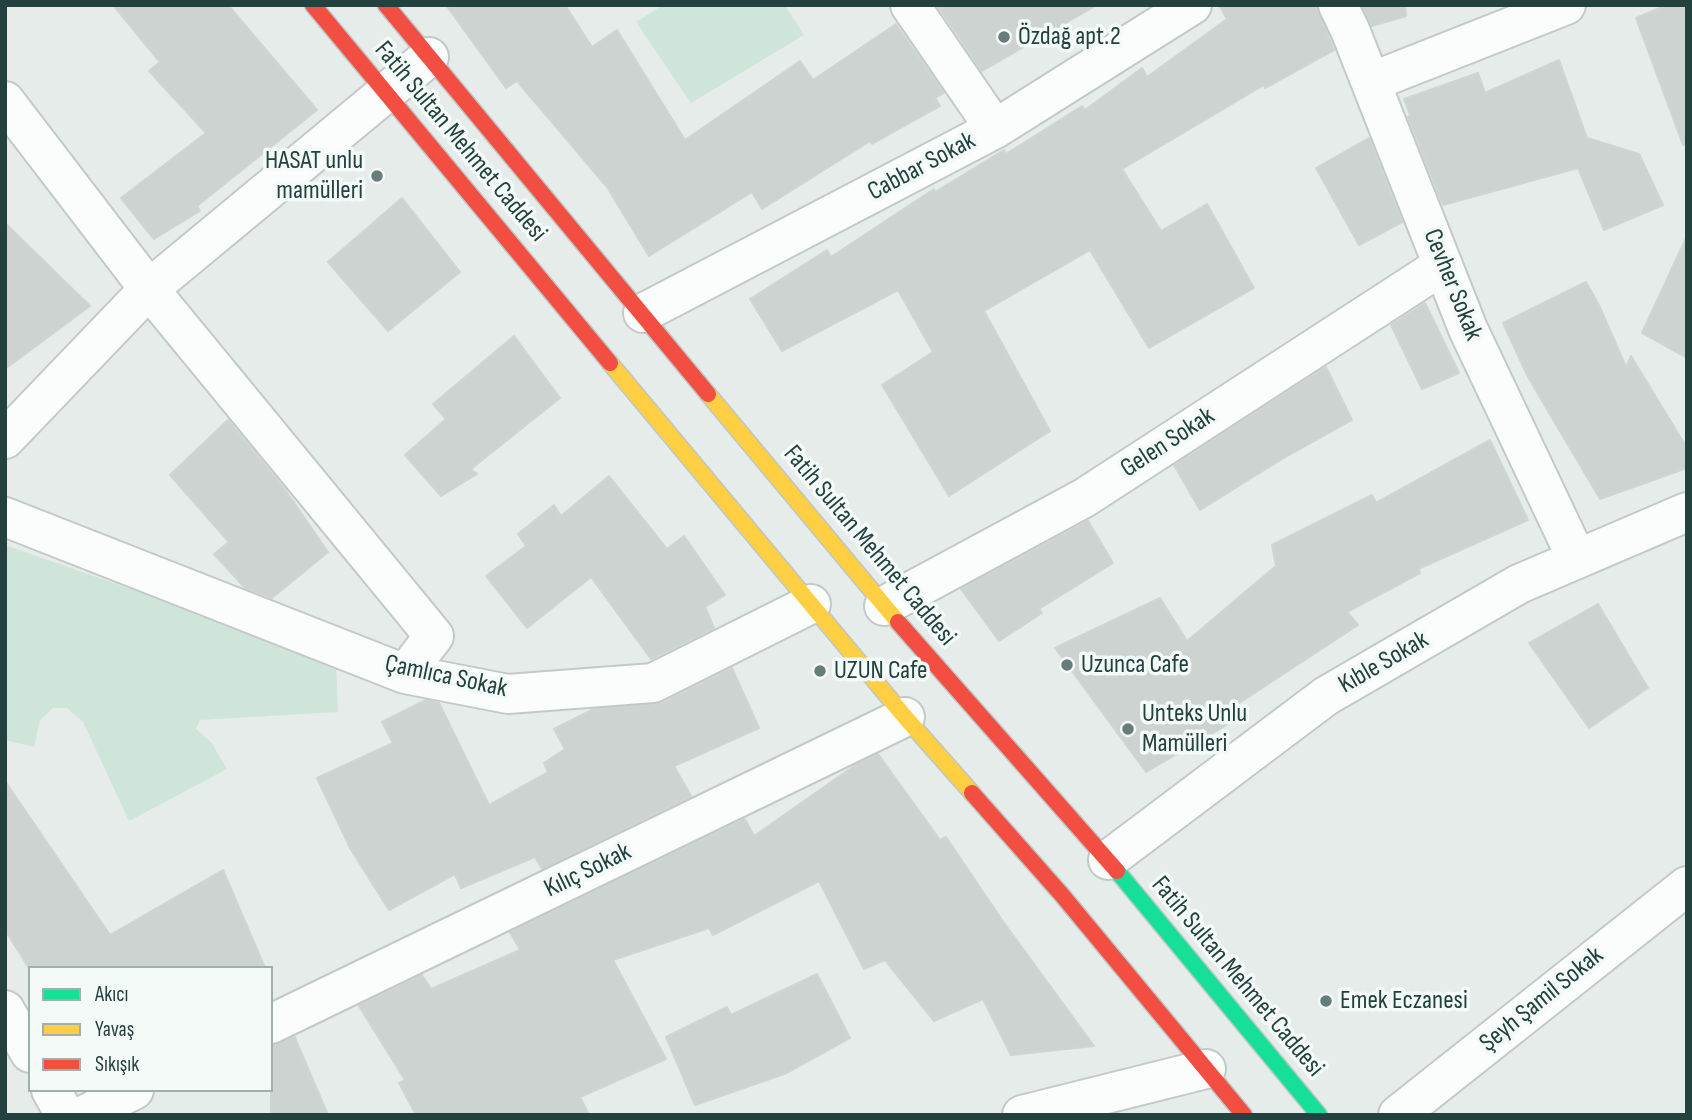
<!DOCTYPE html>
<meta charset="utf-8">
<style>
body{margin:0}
#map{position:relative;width:1692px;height:1120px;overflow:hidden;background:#e6ecea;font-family:"Sofia Sans Condensed",sans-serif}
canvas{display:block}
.frame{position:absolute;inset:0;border:7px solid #22413f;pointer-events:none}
.legend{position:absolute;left:28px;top:966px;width:245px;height:126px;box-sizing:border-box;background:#f4faf8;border:2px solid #a0b0ae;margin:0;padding:9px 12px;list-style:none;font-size:21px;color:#22413f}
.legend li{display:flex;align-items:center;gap:14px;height:35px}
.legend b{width:35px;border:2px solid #a0b0ae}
</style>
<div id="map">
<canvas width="1692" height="1120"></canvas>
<div class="frame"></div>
<ul class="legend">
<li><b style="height:9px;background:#16e098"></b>Akıcı</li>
<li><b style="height:9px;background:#ffcf43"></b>Yavaş</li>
<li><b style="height:9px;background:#f24e42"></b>Sıkışık</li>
</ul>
</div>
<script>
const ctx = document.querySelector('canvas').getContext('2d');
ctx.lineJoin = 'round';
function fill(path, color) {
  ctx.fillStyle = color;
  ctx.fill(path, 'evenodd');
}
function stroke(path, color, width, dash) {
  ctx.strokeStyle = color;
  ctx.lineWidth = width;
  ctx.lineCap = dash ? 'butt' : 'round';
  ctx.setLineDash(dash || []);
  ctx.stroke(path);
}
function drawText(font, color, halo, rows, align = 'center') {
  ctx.font = font + ' "Sofia Sans Condensed",sans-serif';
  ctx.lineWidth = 7;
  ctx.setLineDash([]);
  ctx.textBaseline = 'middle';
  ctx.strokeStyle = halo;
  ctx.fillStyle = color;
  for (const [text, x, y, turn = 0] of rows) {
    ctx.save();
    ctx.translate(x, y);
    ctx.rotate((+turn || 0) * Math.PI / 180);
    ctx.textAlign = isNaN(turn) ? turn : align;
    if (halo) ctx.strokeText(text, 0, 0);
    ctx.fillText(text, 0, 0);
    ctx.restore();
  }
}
const green = new Path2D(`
 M663,5H785L804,35L691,103L636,22Z
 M5,545L336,661L338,712L200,720L196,729L211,742L227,769L129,821L83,722L67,708H53L40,720L34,747L5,740Z`);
const building = new Path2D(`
 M113,5H228L317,110L197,206L200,211L154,239L121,198L206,133L149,71L160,62Z
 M446,5H565L592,47L617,30L685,140L800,61L813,80L896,24L944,93L935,98L940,106L872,144L870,141L762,209L752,192L649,256L607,187L517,81L506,88Z
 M937,5H1097L982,71Z
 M1219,5H1316L1334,50L1265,88L1264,85L1122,169L1161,231L1207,204L1254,288L1149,348L1090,250L984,311L1050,431L949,496L882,385L933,352L898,290L782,351L750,299L827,250L831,257L934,189L935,192L1004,150L1006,154L1082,106L1085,110L1142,68L1147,77L1227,19Z
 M1362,5H1405L1406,16L1372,26Z
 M1667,5H1687V144L1683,145L1636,18Z
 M1559,60L1587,138L1639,154L1663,205L1604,230L1578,168L1443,205L1408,117L1410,115L1404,99L1478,73L1485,93Z
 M1369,138L1402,222L1359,245L1316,168Z
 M402,198L460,272L388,331L328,262Z
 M5,223L90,306L5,369Z
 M1687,236V358L1642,333Z
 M1586,282L1599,305L1626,367L1631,356L1687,448V468L1600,499L1528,377L1503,323Z
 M1425,303L1459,373L1422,389L1391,325Z
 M514,336L560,398L471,469L477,474L441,496L405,455L446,419L433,404Z
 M1326,367L1352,420L1282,459L1200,510L1174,465Z
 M228,420L286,491L328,552L272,598L245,588L214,554L229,542L170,475Z
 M1490,440L1528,520L1418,569L1420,573L1347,612L1358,625L1230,709L1237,719L1146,772L1055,648L1160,598L1187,641L1276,566L1272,545L1372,495L1376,503Z
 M609,476L667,549L684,536L725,595L705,607L714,628L651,659L591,577L527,628L486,576L526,546L518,534L554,505L561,516Z
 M1088,521L1113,563L1039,609L1042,613L999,641L961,589Z
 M1598,604L1648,688L1589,728L1529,643Z
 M732,668L759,728L674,766L691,796L542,869L535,857L461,888L455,874L389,910L350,848L317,778L393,743L382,722L426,700L439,703L489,805L548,772L544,763L565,749L554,729L594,709L662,703Z
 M878,754L940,840L946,837L1002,920L1094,1046L1011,1055L983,999L934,1021L885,960L864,969L819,881L713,935L709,928L613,960L666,1059L580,1097L589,1115H416L399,1083L405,1080L359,1006L422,975L431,989L520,950L510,932L745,819L754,836L854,766Z
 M5,781L110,935L223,870L265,968H29L5,930Z
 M817,974L850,1038L787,1073L695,1105L666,1037L727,1007L731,1015Z
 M295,1037L298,1045L328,1115H271V1046Z`);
const street = new Path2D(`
 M910,5L995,129
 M1338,5L1350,30L1468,329L1577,559
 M1371,82L1566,5
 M5,101L149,289L434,636L405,674
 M643,313L995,129L1192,5
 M5,439L149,289L429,57
 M5,517L405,674L508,694L653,683L811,604
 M884,606L1084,498L1443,265
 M1108,860L1326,696L1519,584L1687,512
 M5,1010L30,1053
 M271,1024L905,717
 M51,1090L65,1115
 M84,1115L134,1090
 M1022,1115L1206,1069
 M1398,1115L1687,886`);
const fast = new Path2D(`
 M1117,871L1319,1115`);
const slow = new Path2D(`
 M610,363L905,717L972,793
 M708,394L898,622`);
const jam = new Path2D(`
 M313,5L610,363
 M386,5L708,394
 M898,622L1117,871
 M972,793L1062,895L1244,1115`);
const markers = [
 [1004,37,7,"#677d7b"],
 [377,176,7,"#677d7b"],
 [1067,665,7,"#677d7b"],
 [820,671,7,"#677d7b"],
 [1128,729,7,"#677d7b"],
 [1326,1001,7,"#677d7b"]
];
const poiNames = [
 ["Özdağ apt.2",1018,37],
 ["HASAT unlu",363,161,"right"],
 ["mamülleri",363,191,"right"],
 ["Uzunca Cafe",1081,665],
 ["UZUN Cafe",834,671],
 ["Unteks Unlu",1142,714],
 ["Mamülleri",1142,744],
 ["Emek Eczanesi",1340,1001]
];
const streetNames = [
 ["Fatih Sultan Mehmet Caddesi",460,142,50],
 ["Cabbar Sokak",922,167,-28],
 ["Cevher Sokak",1452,285,68],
 ["Gelen Sokak",1168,443,-33],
 ["Fatih Sultan Mehmet Caddesi",869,546,50],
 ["Kıble Sokak",1384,663,-30],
 ["Çamlıca Sokak",446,677,12],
 ["Kılıç Sokak",588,871,-26],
 ["Fatih Sultan Mehmet Caddesi",1237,977,50],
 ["Şeyh Şamil Sokak",1542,1000,-39]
];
fill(green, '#cfe5da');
fill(building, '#cdd3d1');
stroke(building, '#ced5d3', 2);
stroke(street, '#c3c9c7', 42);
stroke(fast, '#bdc7c6', 19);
stroke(slow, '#bdc7c6', 19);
stroke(jam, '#bdc7c6', 19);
stroke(street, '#fbfcfc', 38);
stroke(fast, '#16e098', 16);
stroke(slow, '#ffcf43', 16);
stroke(jam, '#f24e42', 16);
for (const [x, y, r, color] of markers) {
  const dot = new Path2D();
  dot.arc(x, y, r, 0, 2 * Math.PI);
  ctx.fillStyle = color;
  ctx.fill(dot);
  stroke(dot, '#f4faf8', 2.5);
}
drawText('26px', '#22413f', '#f4faf8', poiNames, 'left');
drawText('26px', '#22413f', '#f4faf8', streetNames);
</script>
